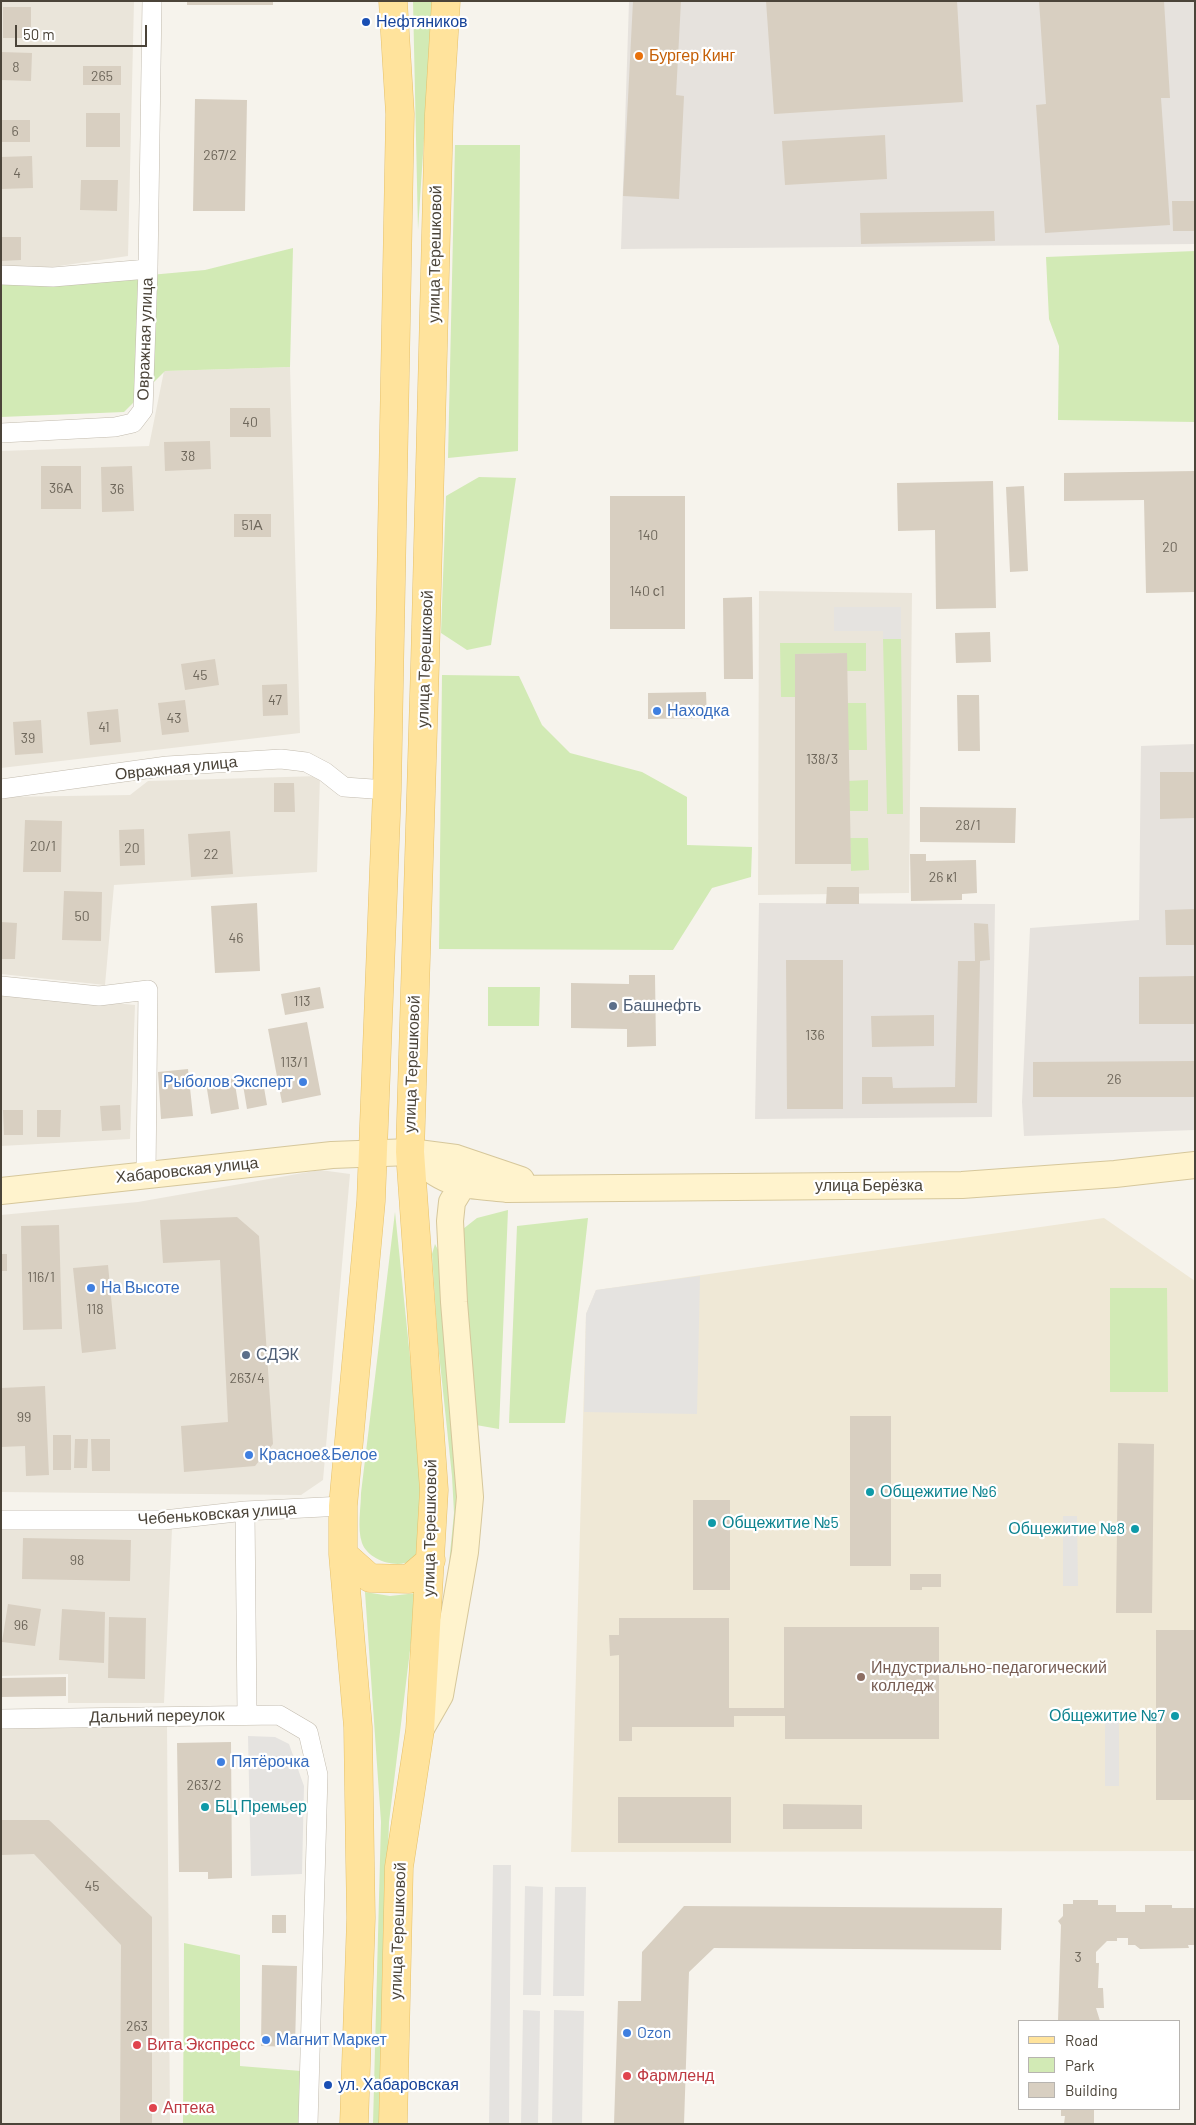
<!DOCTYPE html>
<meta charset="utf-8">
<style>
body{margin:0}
#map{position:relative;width:1196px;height:2125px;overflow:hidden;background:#f6f3ec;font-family:Barlow,sans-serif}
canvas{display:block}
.frame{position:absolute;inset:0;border:2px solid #4b4439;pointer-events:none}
.legend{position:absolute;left:1018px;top:2020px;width:162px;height:90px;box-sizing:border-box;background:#fff;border:1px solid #b7b4b0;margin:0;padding:6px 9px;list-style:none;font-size:15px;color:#4b4439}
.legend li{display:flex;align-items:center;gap:10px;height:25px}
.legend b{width:25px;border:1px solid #b7b4b0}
.scale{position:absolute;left:15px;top:25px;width:132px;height:22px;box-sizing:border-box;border:2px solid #4b4439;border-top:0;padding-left:6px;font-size:15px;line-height:18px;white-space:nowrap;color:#4b4439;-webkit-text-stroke:4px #fff;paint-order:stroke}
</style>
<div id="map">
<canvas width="1196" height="2125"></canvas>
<div class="frame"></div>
<ul class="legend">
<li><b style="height:6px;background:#ffe39c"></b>Road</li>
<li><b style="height:14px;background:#d2eab5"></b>Park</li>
<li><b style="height:14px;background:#d8cfc1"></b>Building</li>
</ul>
<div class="scale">50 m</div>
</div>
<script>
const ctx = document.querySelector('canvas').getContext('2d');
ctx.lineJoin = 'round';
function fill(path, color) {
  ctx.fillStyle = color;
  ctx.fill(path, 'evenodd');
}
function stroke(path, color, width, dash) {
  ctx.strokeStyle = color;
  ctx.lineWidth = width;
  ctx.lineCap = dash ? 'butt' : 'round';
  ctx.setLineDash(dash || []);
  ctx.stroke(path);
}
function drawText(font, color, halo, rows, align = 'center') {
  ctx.font = font + ' Barlow,sans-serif';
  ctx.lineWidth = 4.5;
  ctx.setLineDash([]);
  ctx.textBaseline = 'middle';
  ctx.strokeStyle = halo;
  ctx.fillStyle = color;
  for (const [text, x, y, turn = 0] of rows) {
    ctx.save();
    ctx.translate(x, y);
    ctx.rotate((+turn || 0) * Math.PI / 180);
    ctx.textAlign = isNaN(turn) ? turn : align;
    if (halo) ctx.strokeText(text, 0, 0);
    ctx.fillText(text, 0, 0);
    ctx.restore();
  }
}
const residential = new Path2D(`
 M1,1H134L128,256L52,267L1,266Z
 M290,367L300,733L1,768V451L149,446L164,371Z
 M759,591L912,593L909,893L758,895Z
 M320,776L317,872L114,885L105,985L1,974V797L130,795L148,781Z
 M1,992L135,1005L130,1139L1,1146Z
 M320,1170L350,1174L323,1480L301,1495L1,1492V1215L138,1202Z
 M1,1526L172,1529L164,1703H68V1674L1,1676Z
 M167,1726L170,2124H1V1728Z`);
const industrial = new Path2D(`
 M629,1H1195V244L621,249Z
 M1195,744V1130L1024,1136L1022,1102L1030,928L1139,920L1141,746Z
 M759,903L995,904L992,1117L755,1119Z`);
const education = new Path2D(`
 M1104,1218L1195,1281V1851L571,1852L586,1314L596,1290Z`);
const green = new Path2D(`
 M413,1H433L418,230Z
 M455,145H520L518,451L448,458Z
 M293,248L290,367L165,371L124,412L1,417V281H84L205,270Z
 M1195,251V422L1058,420L1059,346L1049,319L1046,257Z
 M479,477L516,478L491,645L467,650L441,633L446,496Z
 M883,639H901L903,814H887Z
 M780,643H866V671H847L846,653L795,654V697H781Z
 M442,675L519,676L542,725L570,753L642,772L687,797V845L752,847L751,877L712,888L673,950L439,949Z
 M847,703H866L867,750H848Z
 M868,780V811H849L848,781Z
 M850,838H868L869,870L851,871Z
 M488,987H540L539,1026H488Z
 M508,1210L499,1429L476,1425L464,1301L463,1229L477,1218Z
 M395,1212L424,1493L420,1552C416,1556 411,1562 405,1563C391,1567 367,1558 362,1543C357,1528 361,1508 361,1493Z
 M588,1218L565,1423H509L517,1226Z
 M435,1244L440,1254L461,1514L448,1574L454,1513L452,1476L438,1344L432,1254Z
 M1110,1288H1167L1168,1392H1110Z
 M365,1592L390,1596L417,1593L389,1822L379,2124H373L381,1822Z
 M184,1943L240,1955V2066L301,2071L300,2124H183Z`);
const parking = new Path2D(`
 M834,607H901V639H883V631H834Z
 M700,1276L697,1414L584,1412L586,1314L596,1290Z
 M1063,1516H1077L1078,1586H1063Z
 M1105,1716H1119V1786H1105Z
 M248,1736L275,1737L289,1744L304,1786L302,1874L251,1876Z
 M493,1865H511L509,2124H489Z
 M525,1886L543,1887L541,1995H523Z
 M555,1887H586L584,1996H553Z
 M523,2010L540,2011L538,2124H521Z
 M554,2010L584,2011L582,2124H552Z`);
const building = new Path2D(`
 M187,1H273V5H187Z
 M633,1H681L676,95L684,96L679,199L623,196Z
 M766,1H957L963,102L774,114Z
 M1039,1H1164L1170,98H1161L1170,225L1045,233L1036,105L1046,104Z
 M3,7H31V38H3Z
 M1,52L32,53L31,81L1,80Z
 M83,66H121V85H83Z
 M195,99L247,100L245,211H193Z
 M86,113H120V147H86Z
 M1,120H30V142H1Z
 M885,135L887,179L785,185L782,141Z
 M32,156L33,188L1,189V157Z
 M81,180H118L117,211L80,210Z
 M1172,201H1195V231H1173Z
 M994,211L995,241L861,244L860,213Z
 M1,237H21V260L1,261Z
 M230,408H270L271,437H230Z
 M210,441L211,469L165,471L164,442Z
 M41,466H81V509H41Z
 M132,466L134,511L102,512L101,467Z
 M1195,471V592L1146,593L1144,500L1064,501V473Z
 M993,481L996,608L936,609L935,530L898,531L897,483Z
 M1024,486L1028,571L1010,572L1006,487Z
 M610,496H685V629H610Z
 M234,514H271V537H234Z
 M752,597L753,679H724L723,598Z
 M990,632L991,662L956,663L955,633Z
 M847,653L851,864H795V654Z
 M215,659L219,685L185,690L181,664Z
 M287,684L288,715L263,716L262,685Z
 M706,692L707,718L648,719V693Z
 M957,695H979L980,751H958Z
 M185,700L189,732L162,735L158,703Z
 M118,709L121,742L90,745L87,712Z
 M41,720L43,753L15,755L13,722Z
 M1160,772H1195V818L1160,819Z
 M274,783H294L295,812H274Z
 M920,807L1016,808L1015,843L920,842Z
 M25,820L62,821L61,872H23Z
 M144,829L145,865L120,866L119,830Z
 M230,831L233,874L191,877L188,834Z
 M910,854H926V861L976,860L977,893L962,894V900L911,901Z
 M827,887H859V904H826Z
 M64,891L102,892L101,941L62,940Z
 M257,903L260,971L215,973L211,906Z
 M1195,909V945H1166L1165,910Z
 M1,922L17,923L15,959H1Z
 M974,923L988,924L990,960L980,961L977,1103L862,1104V1077H892L893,1088L955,1087L958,961H975Z
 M786,960H843V1109H787Z
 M629,975H655L656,1046L627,1047V1029L571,1028V983L629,984Z
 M1195,976V1024H1139V977Z
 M320,987L324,1008L285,1015L281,994Z
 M934,1015V1046L872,1047L871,1016Z
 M307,1022L321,1095L282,1103L268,1029Z
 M1195,1061V1097H1033V1062Z
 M188,1069L193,1116L161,1119L158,1072Z
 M262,1076L267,1105L247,1109L242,1079Z
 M234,1078L239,1109L211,1114L206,1083Z
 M120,1105L121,1130L102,1131L100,1106Z
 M3,1110H23V1135H4Z
 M37,1110H61L60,1137H37Z
 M237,1217L259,1236L273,1444L255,1466L184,1472L181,1426L228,1422L220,1260L163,1263L160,1220Z
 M59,1225L62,1329L23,1330L21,1226Z
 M1,1254H7V1271H1Z
 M108,1265L116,1349L82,1353L73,1268Z
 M45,1386L49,1475L26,1476L25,1446L1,1447V1388Z
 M850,1416H891V1566H850Z
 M53,1435H71V1470H53Z
 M75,1439H88L87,1468H74Z
 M91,1439H110V1471H92Z
 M1118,1443L1154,1444L1152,1613H1116Z
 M693,1500H730V1590H693Z
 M23,1538L131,1540L130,1581L22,1579Z
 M910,1574H941V1587H922V1590H910Z
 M8,1604L41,1609L35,1646L2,1642Z
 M62,1609L105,1612L104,1663L59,1660Z
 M109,1617L146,1618L145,1679L108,1678Z
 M619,1618H729V1708H784V1627H939V1739H785V1716H734V1727H632V1741H619V1655L610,1656L609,1635H619Z
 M1156,1630H1195V1800H1156Z
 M66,1677V1696L1,1697V1678Z
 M231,1742L232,1878L208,1879V1872H179L177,1743Z
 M618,1797H731V1843H618Z
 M783,1804L862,1805V1829H783Z
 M1,1820H49L152,1917V2124H120L121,1945L34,1854L1,1855Z
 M1073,1900H1098V1905H1116V1912H1145V1905H1172V1908H1195V1945H1188L1189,1948L1140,1949L1135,1945H1128V1938H1117V1941H1107L1096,1952V1963H1099L1098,1988H1103L1104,2008H1096L1100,2021H1058L1061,1925L1058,1921L1063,1916V1904H1073Z
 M684,1906L1002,1908L1001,1950L714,1948L689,1972L684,2124H614L618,2001H641L642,1952Z
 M272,1915H286V1933H272Z
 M262,1965L297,1966L295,2047L261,2046Z
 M1061,2109H1094V2124H1064L1065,2116H1061Z`);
const minor = new Path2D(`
 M1,275L53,277L148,269
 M1,433L115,427L133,423L143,410L148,269L152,1
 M1,789L167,766L281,759L306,762L325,772L344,787L387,790
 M1,986L99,996L148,990L146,1175
 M245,1511L247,1715
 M1,1520H164L245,1511L343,1506
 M1,1719L279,1715L308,1732L318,1775L308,2124`);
const secondary = new Path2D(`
 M410,1152C445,1186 460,1184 507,1189L962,1185L1115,1174L1195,1165
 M1,1191L332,1155L410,1152L456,1158L521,1180
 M420,1730L440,1695L465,1552L470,1497L454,1302L450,1221L452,1202L463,1184`);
const primary = new Path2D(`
 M343,1554L370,1578L409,1579L431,1560
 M354,2124L361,1918L360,1860L358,1727L343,1554V1506L371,1201L387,790L400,114L393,1
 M393,2124L399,1867L420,1730L434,1490L410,1152L425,663L439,114L446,1`);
const markers = [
 [366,22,5,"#1a4fb4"],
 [639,56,5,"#e8710a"],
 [657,711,5,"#3f7fe0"],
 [613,1006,5,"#5c6f8a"],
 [303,1082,5,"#3f7fe0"],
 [91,1288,5,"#3f7fe0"],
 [246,1355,5,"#5c6f8a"],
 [249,1455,5,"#3f7fe0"],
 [870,1492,5,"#0f9aa8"],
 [712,1523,5,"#0f9aa8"],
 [1135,1529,5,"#0f9aa8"],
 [861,1677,5,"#8d6e63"],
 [1175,1716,5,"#0f9aa8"],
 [221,1762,5,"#3f7fe0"],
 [205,1807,5,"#0f9aa8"],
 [627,2033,5,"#3f7fe0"],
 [266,2040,5,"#3f7fe0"],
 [137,2045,5,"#e0444e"],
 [627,2076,5,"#e0444e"],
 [328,2085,5,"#1a4fb4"],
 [153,2108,5,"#e0444e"]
];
const numberNames = [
 ["8",16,67],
 ["265",102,76],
 ["6",15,131],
 ["267/2",220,155],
 ["4",17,173],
 ["40",250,422],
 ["38",188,456],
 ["36А",61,488],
 ["36",117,489],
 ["51А",252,525],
 ["140",648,535],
 ["20",1170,547],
 ["140 с1",647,591],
 ["45",200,675],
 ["47",275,700],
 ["43",174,718],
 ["41",104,727],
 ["39",28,738],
 ["138/3",822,759],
 ["28/1",968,825],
 ["20/1",43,846],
 ["20",132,848],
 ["22",211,854],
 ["26 к1",943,877],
 ["50",82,916],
 ["46",236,938],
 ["113",302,1001],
 ["136",815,1035],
 ["113/1",294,1062],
 ["26",1114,1079],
 ["116/1",41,1277],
 ["118",95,1309],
 ["263/4",247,1378],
 ["99",24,1417],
 ["98",77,1560],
 ["96",21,1625],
 ["263/2",204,1785],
 ["45",92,1886],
 ["3",1078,1957],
 ["263",137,2026]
];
const transitNames = [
 ["Нефтяников",376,22],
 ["ул. Хабаровская",338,2085]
];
const foodNames = [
 ["Бургер Кинг",649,56]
];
const streetNames = [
 ["улица Терешковой",435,254,-89],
 ["Овражная улица",145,339,-88],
 ["улица Терешковой",425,659,-88],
 ["Овражная улица",176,768,-6],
 ["улица Терешковой",412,1064,-88],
 ["Хабаровская улица",187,1170,-6],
 ["улица Берёзка",869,1186],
 ["Чебеньковская улица",217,1514,-4],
 ["улица Терешковой",430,1528,-89],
 ["Дальний переулок",157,1716,-1],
 ["улица Терешковой",398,1931,-88]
];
const shopNames = [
 ["Находка",667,711],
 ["Рыболов Эксперт",293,1082,"right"],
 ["На Высоте",101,1288],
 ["Красное&Белое",259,1455],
 ["Пятёрочка",231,1762],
 ["Ozon",637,2033],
 ["Магнит Маркет",276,2040]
];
const serviceNames = [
 ["Башнефть",623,1006],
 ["СДЭК",256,1355]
];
const cultureNames = [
 ["Общежитие №6",880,1492],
 ["Общежитие №5",722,1523],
 ["Общежитие №8",1125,1529,"right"],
 ["Общежитие №7",1165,1716,"right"],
 ["БЦ Премьер",215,1807]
];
const educationNames = [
 ["Индустриально-педагогический",871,1668],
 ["колледж",871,1686]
];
const healthNames = [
 ["Вита Экспресс",147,2045],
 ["Фармленд",637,2076],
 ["Аптека",163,2108]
];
fill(residential, '#eae5da');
fill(industrial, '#e6e2dd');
fill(education, '#efe8d6');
fill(green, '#d2eab5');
fill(parking, '#e5e3e0');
fill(building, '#d8cfc1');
stroke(minor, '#c2bbae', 20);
stroke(secondary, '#d6c79b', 28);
stroke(primary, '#e6c16a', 29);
stroke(minor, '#fff', 19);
stroke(secondary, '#fff3cd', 26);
stroke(primary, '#ffe39c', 28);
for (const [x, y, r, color] of markers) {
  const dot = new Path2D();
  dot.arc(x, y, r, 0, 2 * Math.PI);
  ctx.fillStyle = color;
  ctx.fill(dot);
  stroke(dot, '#fff', 2);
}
drawText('14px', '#6e675b', null, numberNames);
drawText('16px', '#164399', '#fff', transitNames, 'left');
drawText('16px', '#c56008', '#fff', foodNames, 'left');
drawText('16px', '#4b4439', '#fff', streetNames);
drawText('16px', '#366cbe', '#fff', shopNames, 'left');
drawText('16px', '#4e5e75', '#fff', serviceNames, 'left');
drawText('16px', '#0d838f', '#fff', cultureNames, 'left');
drawText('16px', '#785e54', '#fff', educationNames, 'left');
drawText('16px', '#be3a42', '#fff', healthNames, 'left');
</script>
